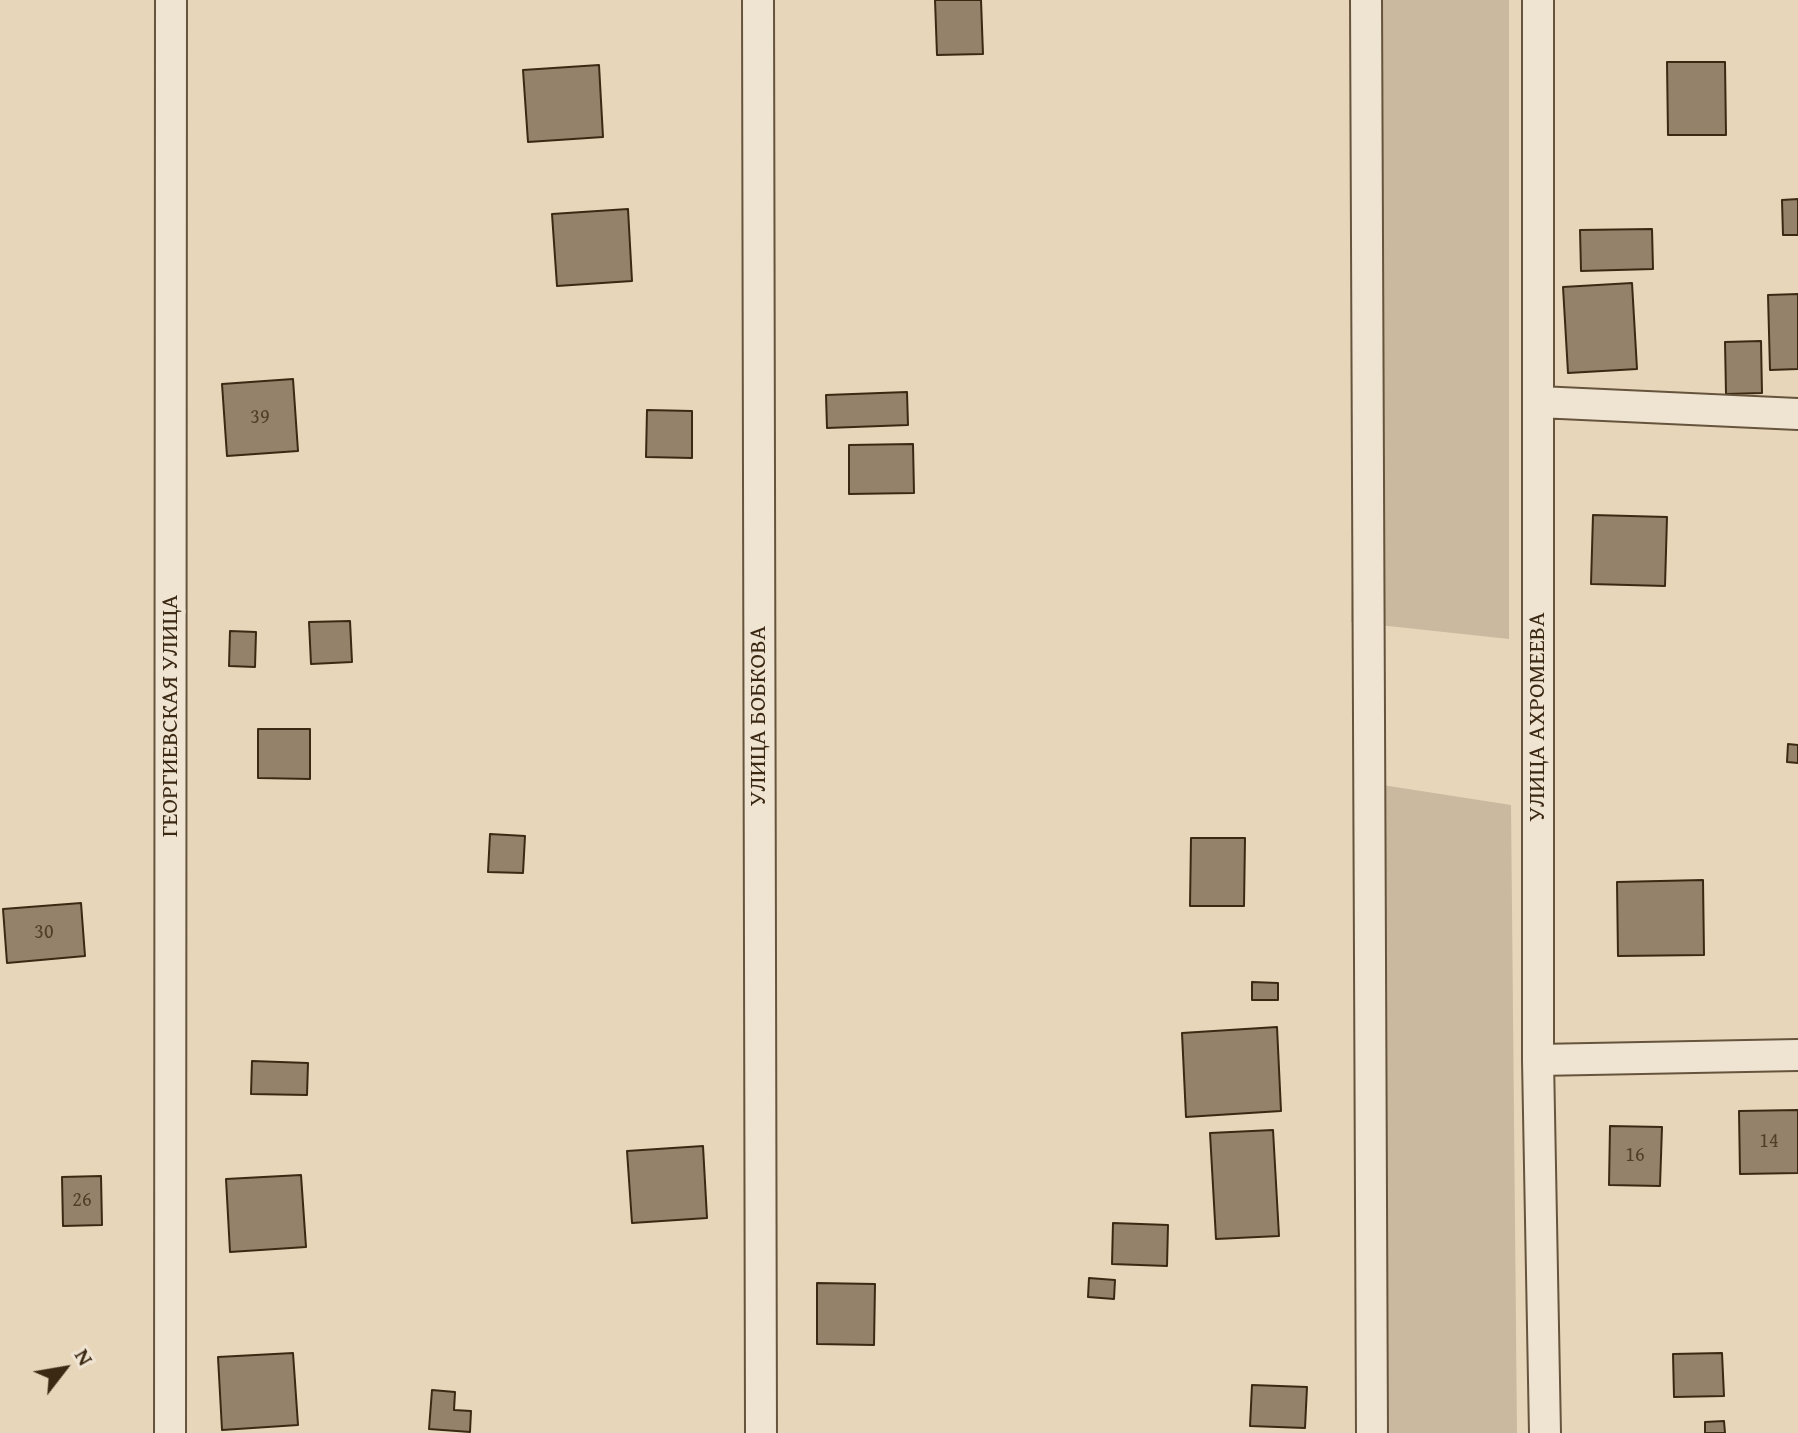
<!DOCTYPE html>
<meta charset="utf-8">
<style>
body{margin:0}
#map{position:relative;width:1798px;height:1433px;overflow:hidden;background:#e7d6ba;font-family:"Gentium Book Plus",serif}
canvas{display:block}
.north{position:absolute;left:24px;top:1329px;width:80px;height:80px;-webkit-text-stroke:6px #efe4d2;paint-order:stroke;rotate:59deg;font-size:22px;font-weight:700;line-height:32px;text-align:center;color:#3b2913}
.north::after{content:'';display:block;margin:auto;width:28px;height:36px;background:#3b2913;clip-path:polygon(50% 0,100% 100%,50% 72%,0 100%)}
</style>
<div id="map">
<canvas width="1798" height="1433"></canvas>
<div class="north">N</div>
</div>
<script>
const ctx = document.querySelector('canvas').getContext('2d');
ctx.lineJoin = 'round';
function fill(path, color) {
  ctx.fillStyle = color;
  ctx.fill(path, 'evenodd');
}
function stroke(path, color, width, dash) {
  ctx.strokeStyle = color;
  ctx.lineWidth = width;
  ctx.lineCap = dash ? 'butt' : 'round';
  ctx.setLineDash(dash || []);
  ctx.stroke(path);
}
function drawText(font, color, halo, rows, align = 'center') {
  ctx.font = font + ' "Gentium Book Plus",serif';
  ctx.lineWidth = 8;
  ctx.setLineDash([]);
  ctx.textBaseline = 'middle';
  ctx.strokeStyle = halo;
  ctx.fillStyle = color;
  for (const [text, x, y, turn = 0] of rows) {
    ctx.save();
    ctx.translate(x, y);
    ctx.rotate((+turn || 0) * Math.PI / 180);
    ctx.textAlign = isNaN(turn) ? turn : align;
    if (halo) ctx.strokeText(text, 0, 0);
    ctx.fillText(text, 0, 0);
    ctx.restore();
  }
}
const green = new Path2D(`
 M1366,0H1509V639L1351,622Z
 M1363,782L1511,805L1517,1433H1376Z`);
const building = new Path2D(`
 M935,0H981L983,54L937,55Z
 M1667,62H1725L1726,135H1668Z
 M599,65L603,137L528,142L523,70Z
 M1798,199V235H1783L1782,200Z
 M628,209L632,281L557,286L552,214Z
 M1652,229L1653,269L1581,271L1580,230Z
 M1632,283L1637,369L1568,373L1563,287Z
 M1798,294V369L1770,370L1768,295Z
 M1761,341L1762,393L1726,394L1725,342Z
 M293,379L298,451L227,456L222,384Z
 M907,392L908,425L827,428L826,395Z
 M647,410L692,411V458L646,457Z
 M913,444L914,493L849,494V445Z
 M1593,515L1667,517L1665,586L1591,584Z
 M350,621L352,662L311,664L309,622Z
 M230,631L256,632L255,667L229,666Z
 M258,729H310V779L258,778Z
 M1788,744L1798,745V763L1787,762Z
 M490,834L525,836L523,873L488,872Z
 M1191,838H1245L1244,906H1190Z
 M1703,880L1704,955L1618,956L1617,882Z
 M81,903L85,956L7,963L3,909Z
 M1252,982L1278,983V1000H1252Z
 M1277,1027L1281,1111L1186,1117L1182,1033Z
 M252,1061L308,1063L307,1095L251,1094Z
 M1798,1110V1173L1740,1174L1739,1111Z
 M1610,1126L1662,1127L1660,1186L1609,1185Z
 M1273,1130L1279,1236L1216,1239L1210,1133Z
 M703,1146L707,1218L632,1223L627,1151Z
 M301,1175L306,1247L230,1252L226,1179Z
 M101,1176L102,1225L63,1226L62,1177Z
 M1113,1223L1168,1225L1167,1266L1112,1264Z
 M1089,1278L1115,1280L1114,1299L1088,1297Z
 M817,1283L875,1284L874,1345L817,1344Z
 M293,1353L298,1425L222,1430L218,1357Z
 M1722,1353L1724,1396L1674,1397L1673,1354Z
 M1252,1385L1307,1387L1305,1428L1250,1426Z
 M432,1390L455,1392L454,1410L471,1411L470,1432L429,1429Z
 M1724,1421L1725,1433H1705V1422Z`);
const street = new Path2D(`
 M758,0L761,1433
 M1366,0L1372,1433
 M1538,0V1060L1545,1433
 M1539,402L1798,414
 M1538,1060L1798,1055
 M170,1433L171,0`);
const numberNames = [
 ["39",260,418],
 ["30",44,933],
 ["14",1769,1142],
 ["16",1635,1156],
 ["26",82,1201]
];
const streetNames = [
 ["ГЕОРГИЕВСКАЯ УЛИЦА",171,716,-90],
 ["УЛИЦА БОБКОВА",759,716,-90],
 ["УЛИЦА АХРОМЕЕВА",1538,717,-90]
];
fill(green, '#cab99e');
fill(building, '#94836a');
stroke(building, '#3b2913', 2);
stroke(street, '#66543d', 34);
stroke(street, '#efe4d2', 30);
drawText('20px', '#514029', null, numberNames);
drawText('24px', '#3b2913', '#efe4d2', streetNames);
</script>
